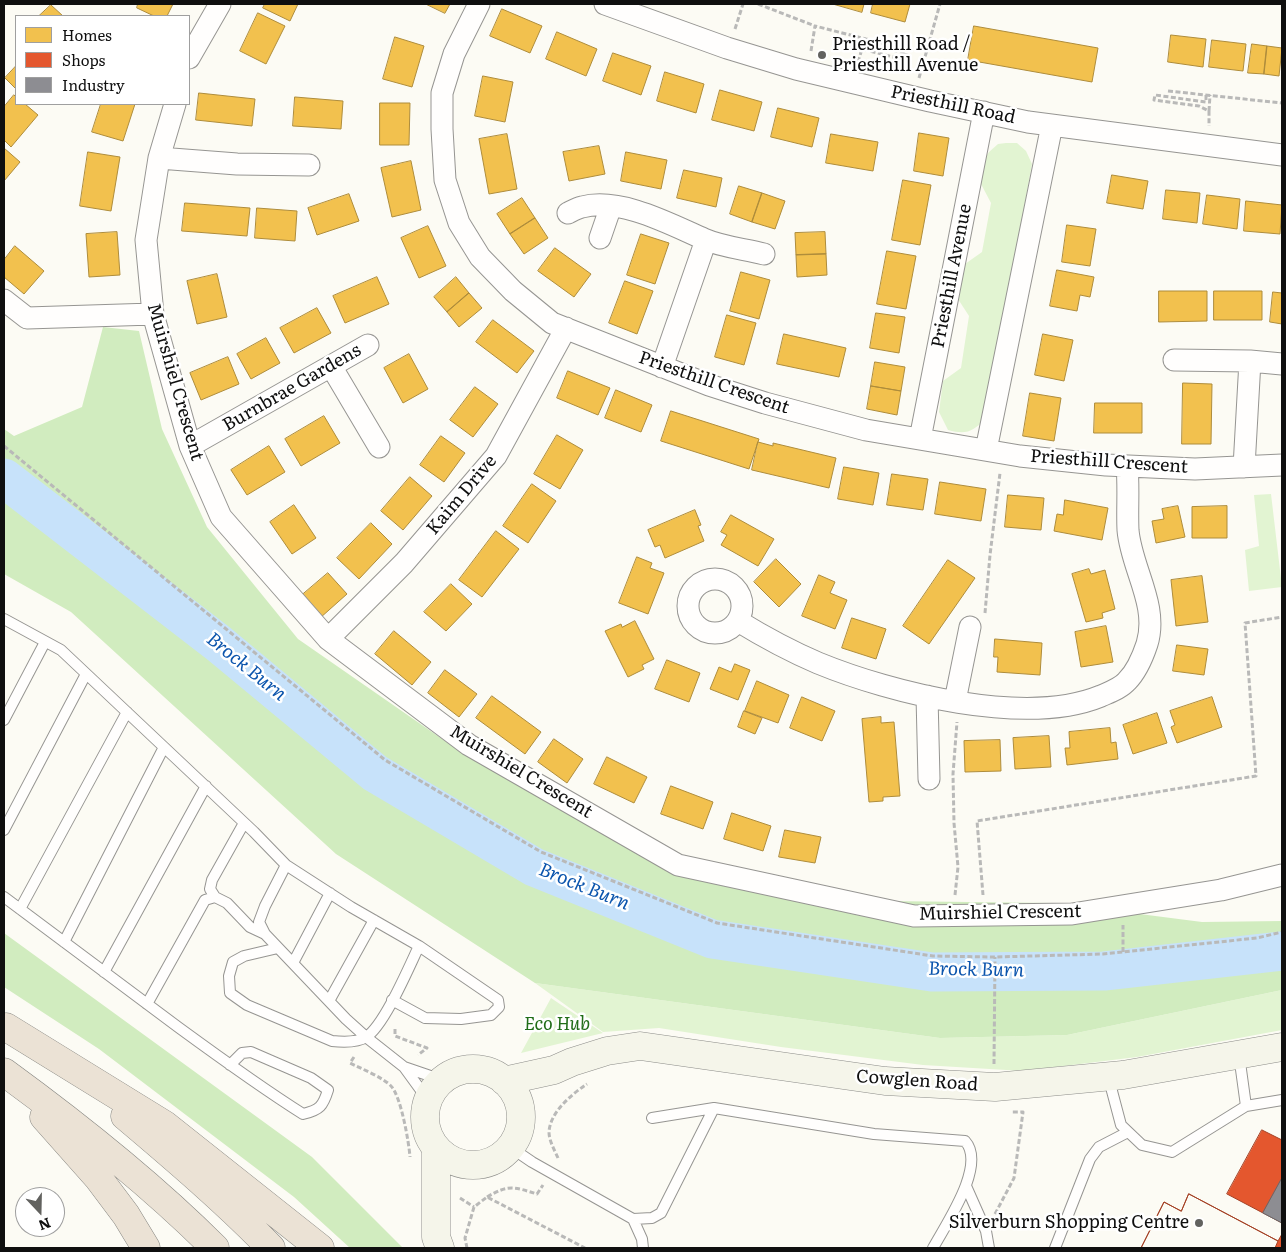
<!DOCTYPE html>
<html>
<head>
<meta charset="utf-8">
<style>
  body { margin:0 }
  #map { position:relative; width:1286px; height:1252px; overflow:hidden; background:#fcfbf4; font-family:Literata,serif }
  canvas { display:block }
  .frame { position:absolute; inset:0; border:5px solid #0f0f0f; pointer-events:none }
  .legend { position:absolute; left:15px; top:15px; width:175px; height:90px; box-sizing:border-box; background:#fff; border:1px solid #9f9f9f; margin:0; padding:6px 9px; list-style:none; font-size:15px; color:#0f0f0f }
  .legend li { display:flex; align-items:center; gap:10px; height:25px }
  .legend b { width:25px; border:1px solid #9f9f9f }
  .north { position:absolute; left:15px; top:1187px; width:50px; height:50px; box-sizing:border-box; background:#fff; border:1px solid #9f9f9f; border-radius:50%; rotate:159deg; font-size:14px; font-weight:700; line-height:20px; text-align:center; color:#0f0f0f }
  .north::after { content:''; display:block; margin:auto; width:18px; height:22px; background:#62625f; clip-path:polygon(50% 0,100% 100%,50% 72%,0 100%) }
</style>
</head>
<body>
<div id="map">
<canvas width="1286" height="1252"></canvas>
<div class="frame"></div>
<ul class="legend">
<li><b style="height:14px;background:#f2c14e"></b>Homes</li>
<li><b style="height:14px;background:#e4572e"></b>Shops</li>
<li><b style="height:14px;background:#8d8d92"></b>Industry</li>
</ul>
<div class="north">N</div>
</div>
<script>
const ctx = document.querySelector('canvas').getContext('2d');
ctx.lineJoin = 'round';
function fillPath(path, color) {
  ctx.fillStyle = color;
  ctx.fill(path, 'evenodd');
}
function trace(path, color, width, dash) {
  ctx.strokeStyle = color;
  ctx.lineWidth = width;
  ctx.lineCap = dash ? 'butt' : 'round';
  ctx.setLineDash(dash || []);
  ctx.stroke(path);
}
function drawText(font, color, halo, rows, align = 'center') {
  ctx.font = font + ' Literata,serif';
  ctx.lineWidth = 5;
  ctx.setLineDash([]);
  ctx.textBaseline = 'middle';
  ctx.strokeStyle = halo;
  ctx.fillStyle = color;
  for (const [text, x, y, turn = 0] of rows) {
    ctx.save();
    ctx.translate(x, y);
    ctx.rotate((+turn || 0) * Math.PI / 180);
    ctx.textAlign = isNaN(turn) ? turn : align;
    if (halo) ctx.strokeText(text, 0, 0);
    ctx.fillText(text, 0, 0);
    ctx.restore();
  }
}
fillPath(new Path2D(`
  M1006,143H1017L1026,151L1032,164L986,418C973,432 966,435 948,430L939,412L943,381L961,368L969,316L958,299L965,264L982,252L991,203L981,184L985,158L989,152L998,144Z
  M1271,494L1282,587L1249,591L1245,550L1259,546L1254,495Z
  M535,983L940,1038L1067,1035L1282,990V1030L1137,1057L1023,1071L923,1065L781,1047L659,1028L603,1032Z
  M551,998L603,1033L521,1053Z`), '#e2f4d2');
fillPath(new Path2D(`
  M103,327L139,331L162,429L207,527L298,639L458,750L670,852L885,901L1054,903L1202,922L1282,921V990L1067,1035L940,1038L535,983L336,854L71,612L4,574V429L14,436L82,407Z
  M4,933L312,1157L403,1248H350L294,1197L99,1049L4,987Z`), '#d1ecbf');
const homes = new Path2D(`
  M138,4H173L167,16H154L137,8Z
  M265,4H298L290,21L263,8Z
  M426,4H450L445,13Z
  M833,4H864L862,12Z
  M873,4H910L905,22L871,13Z
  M51,5L63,16H39Z
  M502,9L542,26L530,53L490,36Z
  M258,13L285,26L266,64L240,51Z
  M974,26L1098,48L1092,82L968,60Z
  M557,32L597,49L586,76L546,59Z
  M1171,35L1206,39L1203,67L1168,62Z
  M395,37L424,46L412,87L383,79Z
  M1212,40L1246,44L1243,71L1209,67Z
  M1252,44L1267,46L1264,74L1248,73Z
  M1267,46L1282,48L1279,76L1264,74Z
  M613,53L651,66L641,95L603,81Z
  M16,66V89L5,78Z
  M665,72L704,84L696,113L657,101Z
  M483,76L513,82L505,122L475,116Z
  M720,90L762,102L754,131L712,120Z
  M199,93L255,99L252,126L196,120Z
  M14,95L16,97V104H25L38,115L11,147L4,140V107Z
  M295,97L343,101L341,129L293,126Z
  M380,103H410L409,145H380Z
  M101,104H135L123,141L92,132Z
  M778,108L819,118L812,147L771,137Z
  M919,133L949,138L943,176L914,171Z
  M507,134L517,189L489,194L479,139Z
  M831,134L878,142L873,171L826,163Z
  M599,146L605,174L569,181L563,152Z
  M4,148L20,162L4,181Z
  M88,152L120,157L111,211L80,206Z
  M626,152L667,160L661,189L621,181Z
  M411,161L421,210L392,217L381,168Z
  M684,170L722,178L716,207L677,198Z
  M1112,175L1148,181L1143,209L1107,203Z
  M903,180L931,185L920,245L892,240Z
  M739,186L762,193L752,222L730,214Z
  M1166,190L1200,193L1197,223L1163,219Z
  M762,193L785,201L775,229L752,222Z
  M349,194L359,221L317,235L308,208Z
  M1207,195L1240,199L1237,229L1203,224Z
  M522,198L535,218L510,234L497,214Z
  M1246,201L1282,205L1280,234L1244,231Z
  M185,203L250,208L247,236L182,231Z
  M257,208L297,211L295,241L255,238Z
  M535,218L548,238L524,254L510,234Z
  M1067,225L1096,229L1090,266L1062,262Z
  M428,226L446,266L419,278L401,238Z
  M117,232L120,275L89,277L86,234Z
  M825,232L826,254L796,255L795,233Z
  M641,234L669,243L655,284L627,275Z
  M15,246L44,271L24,294L4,277V260Z
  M555,248L591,274L574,297L538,271Z
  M887,251L916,256L906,309L877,304Z
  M826,254L827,275L797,277L796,255Z
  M1057,270L1094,277L1090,297L1080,295L1077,311L1050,306Z
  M741,272L770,280L759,319L730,311Z
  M217,274L227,317L197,324L187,281Z
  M377,277L389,304L345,323L333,296Z
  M456,277L469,293L447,312L434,297Z
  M625,281L653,291L637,334L609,323Z
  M1159,291H1207V321L1159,322Z
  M1214,291H1262V320H1214Z
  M1273,292L1282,293V324L1270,322Z
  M469,293L482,308L459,327L447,312Z
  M317,308L331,333L294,353L280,328Z
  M876,313L905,317L899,353L870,348Z
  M727,315L756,323L744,365L715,357Z
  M493,320L534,351L517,373L476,342Z
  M784,334L846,348L839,377L777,364Z
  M1043,334L1073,340L1064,381L1035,375Z
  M266,338L280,363L251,379L237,354Z
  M409,354L428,389L403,403L384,368Z
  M228,357L239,384L201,400L190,373Z
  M875,362L905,367L901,391L871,386Z
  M568,371L610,388L598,415L557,398Z
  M1183,383L1212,384L1211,444H1182Z
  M871,386L901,391L897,415L867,409Z
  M475,387L498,404L473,437L450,420Z
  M616,390L652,405L641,432L605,418Z
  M1030,393L1061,398L1054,441L1023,436Z
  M1095,403H1142V433H1094Z
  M671,411L759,439L749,469L661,441Z
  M324,416L340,443L301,466L285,439Z
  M557,435L583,450L560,489L534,474Z
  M441,436L465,453L444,482L420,465Z
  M758,442L773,446V443L836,458L829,488L752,470Z
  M269,446L285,472L247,495L231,470Z
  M844,467L879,473L873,505L838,499Z
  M892,474L928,479L923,510L887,505Z
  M410,477L432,496L403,530L381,511Z
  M940,482L986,489L981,521L935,514Z
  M532,484L556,501L528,543L503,526Z
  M1008,495L1044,498L1041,530L1005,527Z
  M1065,500L1108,508L1102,540L1054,531L1057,514L1063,515Z
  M294,505L316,538L292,554L270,522Z
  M1178,506L1185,537L1156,543L1152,521L1164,519L1162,509Z
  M1227,506V538H1192V507Z
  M695,510L701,525L698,526L704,541L665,558L660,545L655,547L648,530Z
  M731,515L774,539L758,566L721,545L727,535L721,532Z
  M371,523L392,544L359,579L337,558Z
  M496,531L519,549L482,597L459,580Z
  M637,557L652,563L650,568L664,573L648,614L619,603Z
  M776,559L801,584L779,607L754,582Z
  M948,560L975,578L929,644L903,626Z
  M1089,569L1091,574L1105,570L1115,609L1102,613L1103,618L1086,622L1072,574Z
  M328,573L347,594L320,618L301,596Z
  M819,575L835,582L830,593L847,600L835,629L802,616Z
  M1202,576L1208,622L1176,626L1171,580Z
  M451,584L472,604L446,631L424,612Z
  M852,618L886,629L876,659L842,648Z
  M635,621L654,659L642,665L644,669L628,677L605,631L621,624L622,627Z
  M1106,626L1113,662L1081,667L1075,632Z
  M394,631L431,662L412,685L375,654Z
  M995,639L1042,643L1040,675L997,672L998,657H994Z
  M1177,645L1208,649L1204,675L1173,671Z
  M667,660L700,673L689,702L655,689Z
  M735,664L750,670L738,700L710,689L719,667L731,672Z
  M445,670L477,694L459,717L428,693Z
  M757,681L789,695L778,723L745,711Z
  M492,696L541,732L525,754L476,718Z
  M802,697L835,711L822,741L790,728Z
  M1212,697L1222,727L1177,743L1171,727L1175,725L1170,711Z
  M744,711L762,718L755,734L738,727Z
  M1157,713L1167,743L1133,754L1123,725Z
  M881,717V723L894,722L900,796L883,797V801L869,802L862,719Z
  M1110,728L1111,743L1116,742L1118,759L1067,765L1065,748H1070L1069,732Z
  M1049,736L1051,767L1015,769L1013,738Z
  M554,739L583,759L567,783L538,762Z
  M1000,740L1001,771L965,772L964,741Z
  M607,757L647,777L634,803L594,784Z
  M671,786L713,802L703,829L661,814Z
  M732,813L771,826L763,851L724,839Z
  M785,830L821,837L815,863L779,857Z`);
fillPath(homes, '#f2c14e');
trace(homes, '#ae8c3b', 1);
const shops = new Path2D(`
  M1262,1130L1282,1140V1223L1227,1194Z
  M1189,1194L1278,1241L1282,1234V1248H1141L1164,1202L1181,1211Z
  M1189,1194L1278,1241L1275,1248H1141L1164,1202L1181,1211Z`);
fillPath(shops, '#e4572e');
trace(shops, '#a44125', 1);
const industry = new Path2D(`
  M1282,1178V1223L1263,1213Z`);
fillPath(industry, '#8d8d92');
trace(industry, '#67676b', 1);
trace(new Path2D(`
  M4,478L218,643L375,773L534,867L712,939L932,972L1104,971L1282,951`), '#c7e2fa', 39);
const lane = new Path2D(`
  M4,619L61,650L254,832L286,865L351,907L419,946L498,1000L499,1007L491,1015L461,1019L425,1018L392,1000
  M4,720L45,642
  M4,830L86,674
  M286,865L265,906L259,922L265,934L346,1019L366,1037L404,1067L428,1100
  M4,897C62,940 120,984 178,1027C219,1057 260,1087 303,1114C320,1110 323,1106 328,1090L311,1078L251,1052L242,1053L230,1065
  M215,897L210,889L212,880L244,823
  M20,909L127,712
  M64,942L164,747
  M278,948L244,956L233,962L229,976L230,993L247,1005L332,1041C342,1042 357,1043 366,1037C384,1026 409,967 419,946
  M293,963L330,893
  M104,972L206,786
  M329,1001L374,920
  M147,1004L205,900L215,897L227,903L250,927L265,934
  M1239,1055L1246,1106
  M404,1067L442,1080
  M1108,1076L1121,1125L1142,1145L1172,1152L1246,1106L1282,1100
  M652,1118L714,1108L874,1134L965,1141C987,1165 946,1224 933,1248
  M510,1147L532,1162L633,1219L642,1239L643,1248
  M966,1186L986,1231L989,1248
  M633,1219L652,1218L661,1213L714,1108
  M1055,1248L1090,1159L1099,1147L1128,1132`);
const street = new Path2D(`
  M479,4L454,54L442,93V129L445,180L459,223L480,257L513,291L552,323L709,385L765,403L866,430L1020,456L1106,465L1195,469L1282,465
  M605,4L727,48L796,69L930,101L1028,122L1282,155
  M189,58L220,4
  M175,104L159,158L146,240L153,314L190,446L221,517L328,639L469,745L678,865L914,916L1072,914L1221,890L1282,875
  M159,158L237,164L309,165
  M568,213C572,211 577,208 582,207C620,197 670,224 704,239C722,247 745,249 764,254
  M600,238L611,206
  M4,300L27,318L153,314
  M1174,360L1250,361L1282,364
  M331,366L379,447
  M662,367L706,240
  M920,439L984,112
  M190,446L368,345
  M986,450L1052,125
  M1244,467L1250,361
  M688 606a27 27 0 1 1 54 0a27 27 0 1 1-54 0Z
  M738,621C764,637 790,651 818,663C891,693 1026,727 1101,696C1110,692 1121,688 1127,681C1136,672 1143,656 1147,644C1159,605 1131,568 1128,530C1127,509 1129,488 1127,466
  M328,639L404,563L496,456L566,328
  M927,696L929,779
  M955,701L970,627`);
const secondary = new Path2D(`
  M425 1117a48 48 0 1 1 96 0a48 48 0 1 1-96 0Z
  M504,1081L554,1070L572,1062L607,1051L640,1046L885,1081L995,1087L1123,1075L1282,1047
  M436,1148V1237L440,1248`);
const highway = new Path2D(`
  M6,1027L165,1125L320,1248
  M4,1072C78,1126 150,1183 215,1248
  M125,1116C176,1159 225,1201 271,1248
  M44,1117L99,1179L126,1215L146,1248`);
trace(lane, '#969592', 12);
trace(street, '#969592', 23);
trace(secondary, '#8c8c89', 29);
trace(highway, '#83837f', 29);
trace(new Path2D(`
  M758,4L815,26
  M735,29L743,4
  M811,51L815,26L866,39
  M858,62L862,49L905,60L907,53L864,45L866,39L891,45
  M919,78L940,4
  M1168,91L1282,103
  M1206,95V102L1155,95L1154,100L1199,106L1209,111V126
  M1209,111L1210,95
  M4,446L385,760L541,852L717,923L933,956L995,957L1103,954L1257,938L1282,932
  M985,613L990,555L1000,473
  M955,895L958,867L954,823L953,774L957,722
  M983,895L977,821L1256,776L1245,623L1282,617
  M1123,952V925
  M395,1029V1036L427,1048L418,1055
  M354,1057L350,1063C360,1068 384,1078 391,1086C401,1096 409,1143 410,1157
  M994,1064L995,957
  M558,1158C555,1151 549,1141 549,1132C550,1112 572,1094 587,1084
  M487,1197C509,1184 514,1187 537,1194L543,1185
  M460,1198L474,1207
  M995,1214L1014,1178L1023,1112H1012
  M467,1248L465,1238L474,1207L487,1197L585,1248`), '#b9b9b8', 3, [5, 2.5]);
trace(lane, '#fffefd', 10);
trace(street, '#fffefd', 21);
trace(secondary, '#f5f5ea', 28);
trace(highway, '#ebe2d5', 28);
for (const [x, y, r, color] of [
  [822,55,5,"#62625f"],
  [1199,1223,5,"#62625f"]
]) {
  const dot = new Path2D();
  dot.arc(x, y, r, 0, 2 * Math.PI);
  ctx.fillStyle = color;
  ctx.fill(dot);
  trace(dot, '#fff', 2);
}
drawText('18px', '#0f0f0f', '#fff', [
  ["Priesthill Road /",832,45],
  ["Priesthill Avenue",832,66],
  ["Silverburn Shopping Centre",1189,1223,"right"]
], 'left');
drawText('18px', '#0f0f0f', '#fff', [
  ["Priesthill Road",953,105,12],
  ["Priesthill Avenue",952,276,-79],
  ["Muirshiel Crescent",175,382,74],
  ["Priesthill Crescent",714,383,19],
  ["Burnbrae Gardens",292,388,-30],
  ["Priesthill Crescent",1109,462,4],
  ["Kaim Drive",462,495,-50],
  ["Muirshiel Crescent",521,772,31],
  ["Muirshiel Crescent",1000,913,-1],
  ["Cowglen Road",917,1081,4]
]);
drawText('italic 18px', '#216d18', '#fff', [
  ["Eco Hub",557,1025]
]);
drawText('italic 19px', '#0c55ad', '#fff', [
  ["Brock Burn",246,667,39],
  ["Brock Burn",584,887,22],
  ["Brock Burn",976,970,1]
]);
</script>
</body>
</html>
